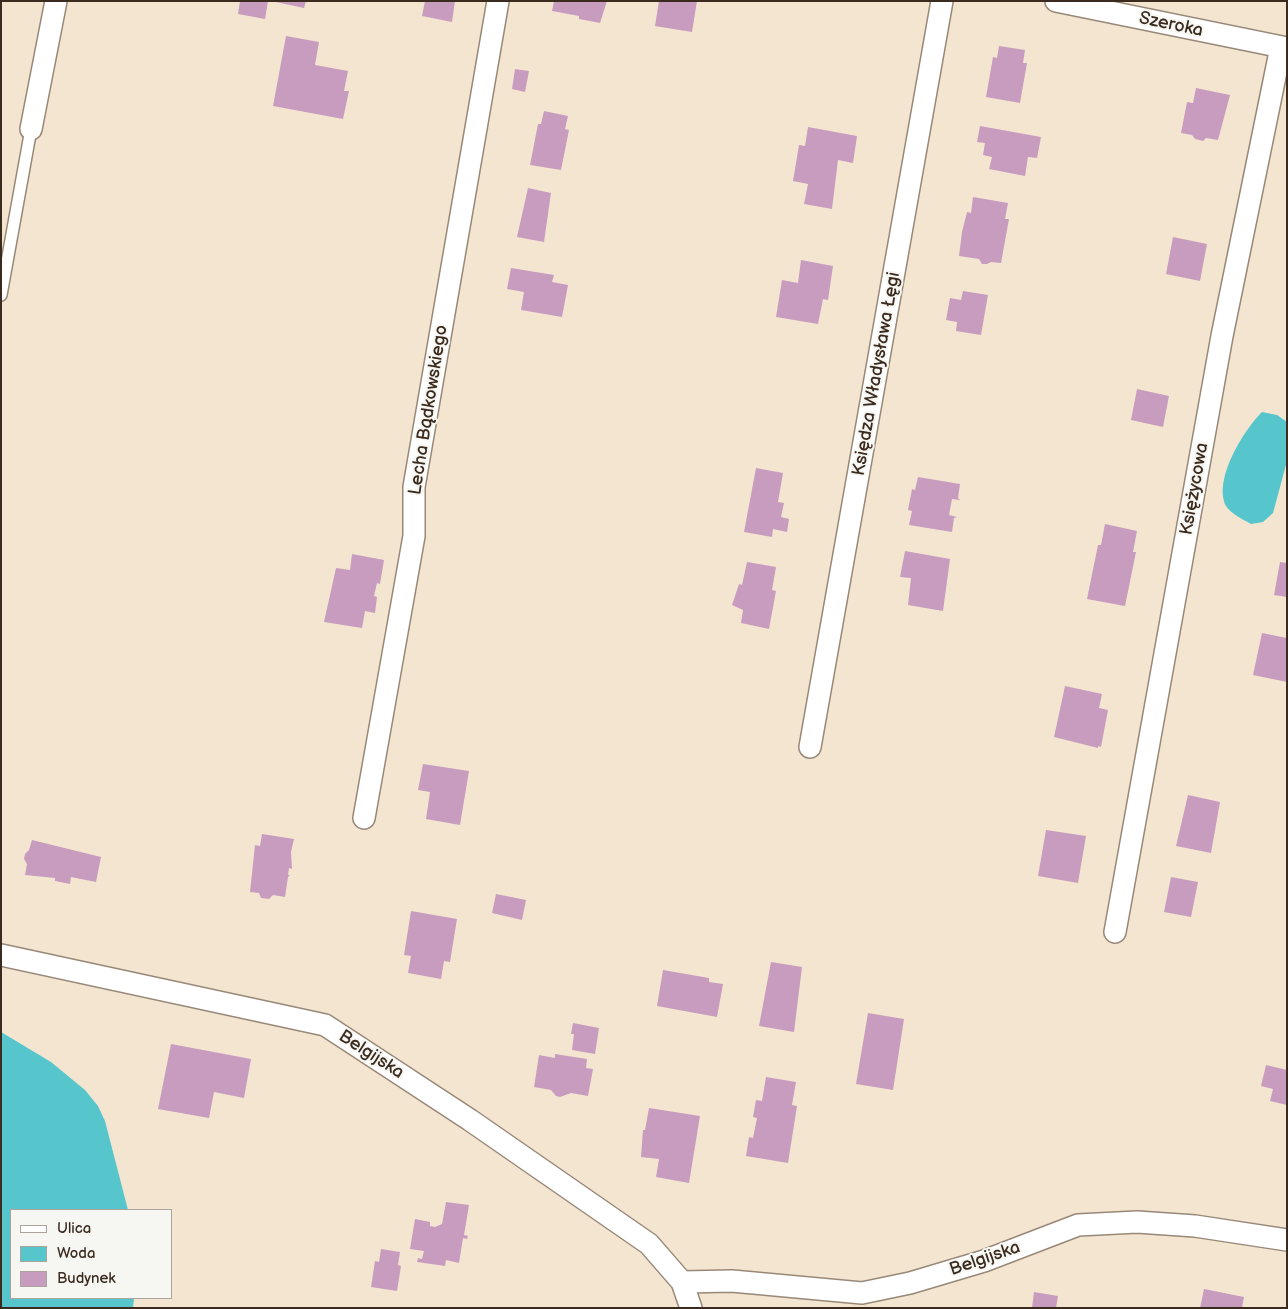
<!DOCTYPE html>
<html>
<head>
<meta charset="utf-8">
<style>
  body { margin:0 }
  #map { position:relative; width:1288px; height:1309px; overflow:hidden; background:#f4e5d1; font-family:"Balsamiq Sans",sans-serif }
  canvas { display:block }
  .frame { position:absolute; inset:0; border:2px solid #3b2a1e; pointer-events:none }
  .legend { position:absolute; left:10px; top:1209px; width:162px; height:90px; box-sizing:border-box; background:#f6f6f2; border:1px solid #aba49d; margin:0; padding:6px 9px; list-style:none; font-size:15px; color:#3b2a1e }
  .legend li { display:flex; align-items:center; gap:10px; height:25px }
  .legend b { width:25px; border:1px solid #aba49d }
</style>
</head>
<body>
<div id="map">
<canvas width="1288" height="1309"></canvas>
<div class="frame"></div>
<ul class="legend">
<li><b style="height:6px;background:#fff"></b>Ulica</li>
<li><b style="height:14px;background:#57c5cc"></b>Woda</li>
<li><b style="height:14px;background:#c89cbf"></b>Budynek</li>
</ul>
</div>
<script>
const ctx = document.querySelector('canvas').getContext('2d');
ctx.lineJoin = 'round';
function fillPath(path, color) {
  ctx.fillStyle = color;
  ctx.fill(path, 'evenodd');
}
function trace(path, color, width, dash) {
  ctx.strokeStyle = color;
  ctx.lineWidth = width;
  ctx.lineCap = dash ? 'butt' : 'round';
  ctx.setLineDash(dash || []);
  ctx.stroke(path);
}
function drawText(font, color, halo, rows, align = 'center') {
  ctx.font = font + ' "Balsamiq Sans",sans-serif';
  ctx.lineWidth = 4;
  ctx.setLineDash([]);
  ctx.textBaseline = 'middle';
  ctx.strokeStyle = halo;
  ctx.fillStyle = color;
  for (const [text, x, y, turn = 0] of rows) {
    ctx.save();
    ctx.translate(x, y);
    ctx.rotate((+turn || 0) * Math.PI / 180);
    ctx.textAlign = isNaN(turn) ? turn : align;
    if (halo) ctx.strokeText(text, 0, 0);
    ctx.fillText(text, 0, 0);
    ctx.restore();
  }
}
fillPath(new Path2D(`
  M1262,412L1277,415L1287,422V461L1273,513L1263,522L1251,524C1244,520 1230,513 1226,506C1213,479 1244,430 1262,412Z
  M1,1032L51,1062L85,1090L98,1106L105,1121L128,1210H11V1298H134L133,1308H1Z`), '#57c5cc');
fillPath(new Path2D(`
  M240,1H268L265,19L238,14Z
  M271,1H306L304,8Z
  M425,1H455L452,22L422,16Z
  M554,1H607L600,23L579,19V16L552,11Z
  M659,1H697L692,32L655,26Z
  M286,36L319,42L315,65L348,71L344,91H349L343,119L273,106Z
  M999,46L1025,50L1023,63H1027L1020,103L986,97L993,57L997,58Z
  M515,69L529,71L525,92L512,89Z
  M1196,88L1230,95L1218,140L1206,138L1203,141L1195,139L1192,135L1181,133L1187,102L1193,103Z
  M544,111L568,116L565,129L569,130L561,170L530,165L538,124H541Z
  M980,126L1041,137L1037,158L1028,157L1025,176L989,169L992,157L983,155L985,143L977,142Z
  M808,127L857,136L853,163L838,160L832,209L804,204L808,184L793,181L799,145L805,146Z
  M528,188L551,193L544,242L517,237Z
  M973,197L1008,203L1005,219H1009L1001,263L991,262L987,264H982L979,259L959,256L962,232L967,212L971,213Z
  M1173,237L1207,244L1200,281L1166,274Z
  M801,260L833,266L828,300L823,299L818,324L776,317L782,280L798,283Z
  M511,268L554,275L552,282L568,285L562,317L521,310L524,292L507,289Z
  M963,291L988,295L981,335L956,331L957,322L946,320L950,298L961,300Z
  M1137,389L1169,396L1163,427L1131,420Z
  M756,468L783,473L778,502L784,503L781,517L789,519L787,532L773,529L772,537L744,532Z
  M918,477L960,484L958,498L960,500L952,499L949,515L957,517L954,518L952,532L909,525L912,511L908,510L912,489L915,490Z
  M1105,524L1137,531L1133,552H1136L1125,606L1087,599L1098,545H1101Z
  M905,551L950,559L943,611L908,605L911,578L900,577Z
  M352,554L384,560L380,584L377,583L374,596L377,597L375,613L365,611L362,628L324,622L336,568L350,570Z
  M747,562L776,567L772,590L776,591L769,629L741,623L743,610L732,605L739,584L742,585Z
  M1280,562L1287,563V597L1274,595Z
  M1262,633L1287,638V682L1253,675Z
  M1065,686L1102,694L1099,708L1108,710L1101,747L1098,746V748L1054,737Z
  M423,764L469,771L460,825L426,819L430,792L418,790Z
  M1188,795L1220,802L1211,853L1176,846Z
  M1046,830L1086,836L1078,883L1038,876Z
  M262,834L294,839L291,852L292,869L289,868L288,875H290L288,877L285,897L273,895L269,899L261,898L259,893L250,892L255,845L260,846Z
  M32,840L101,857L96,882L71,877L70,884L55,881V878L25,875L27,864L24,859L25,854L29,850Z
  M1171,877L1198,882L1191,917L1164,912Z
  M496,894L526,900L522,920L492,913Z
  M411,911L457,919L450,962L444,961L441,979L408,973L411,956L404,955Z
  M771,962L802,967L794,1032L759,1026Z
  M663,970L709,978V982L723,984L717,1017L657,1006Z
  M868,1013L904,1019L893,1090L856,1084Z
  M573,1023L599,1028L595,1054L572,1050L574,1034H571Z
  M171,1044L251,1059L244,1098L214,1092L209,1118L158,1109Z
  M555,1054L587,1059L586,1068L593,1069L588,1096L571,1093L560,1097L556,1096L551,1090L534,1087L539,1055L555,1058Z
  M1266,1065L1287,1070V1105L1270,1101L1273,1089L1261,1086Z
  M766,1077L796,1082L792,1105L797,1106L788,1163L746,1156L749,1137L753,1138L757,1118L753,1117L756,1100L762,1101Z
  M649,1108L700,1116L689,1183L656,1177L659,1159L641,1157L643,1130H645Z
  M446,1202L469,1205L464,1235L468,1236L467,1239L463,1238L459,1263L446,1260L445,1266L417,1262L418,1258L422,1259L424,1251L410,1249L415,1219L430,1222V1226L435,1227L442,1224Z
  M381,1249L400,1252L398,1265L401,1266L397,1291L371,1287L375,1261L379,1262Z
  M1204,1289L1244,1297L1242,1308H1200Z
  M1034,1292L1058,1296L1056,1308H1032Z`), '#c89cbf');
const service = new Path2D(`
  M1,295L31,129`);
const minor = new Path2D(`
  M1056,1L1287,48
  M31,129L56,1
  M810,747L942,1
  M364,818L414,536V487L498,1
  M1115,932L1222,336L1281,47
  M1,955L325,1025L470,1120L649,1244L682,1282L691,1308
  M682,1282L732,1281L862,1293L910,1283L984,1261L1078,1225L1137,1222L1195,1226L1287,1240`);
trace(service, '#988878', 14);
trace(minor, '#988878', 24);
trace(service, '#fff', 11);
trace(minor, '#fff', 21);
drawText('18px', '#3b2a1e', '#f6f6f2', [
  ["Szeroka",1171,25,12],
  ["Księdza Władysława Łęgi",877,374,-80],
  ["Lecha Bądkowskiego",429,410,-81],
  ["Księżycowa",1195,489,-80],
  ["Belgijska",371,1055,33],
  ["Belgijska",985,1259,-19]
]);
</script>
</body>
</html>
